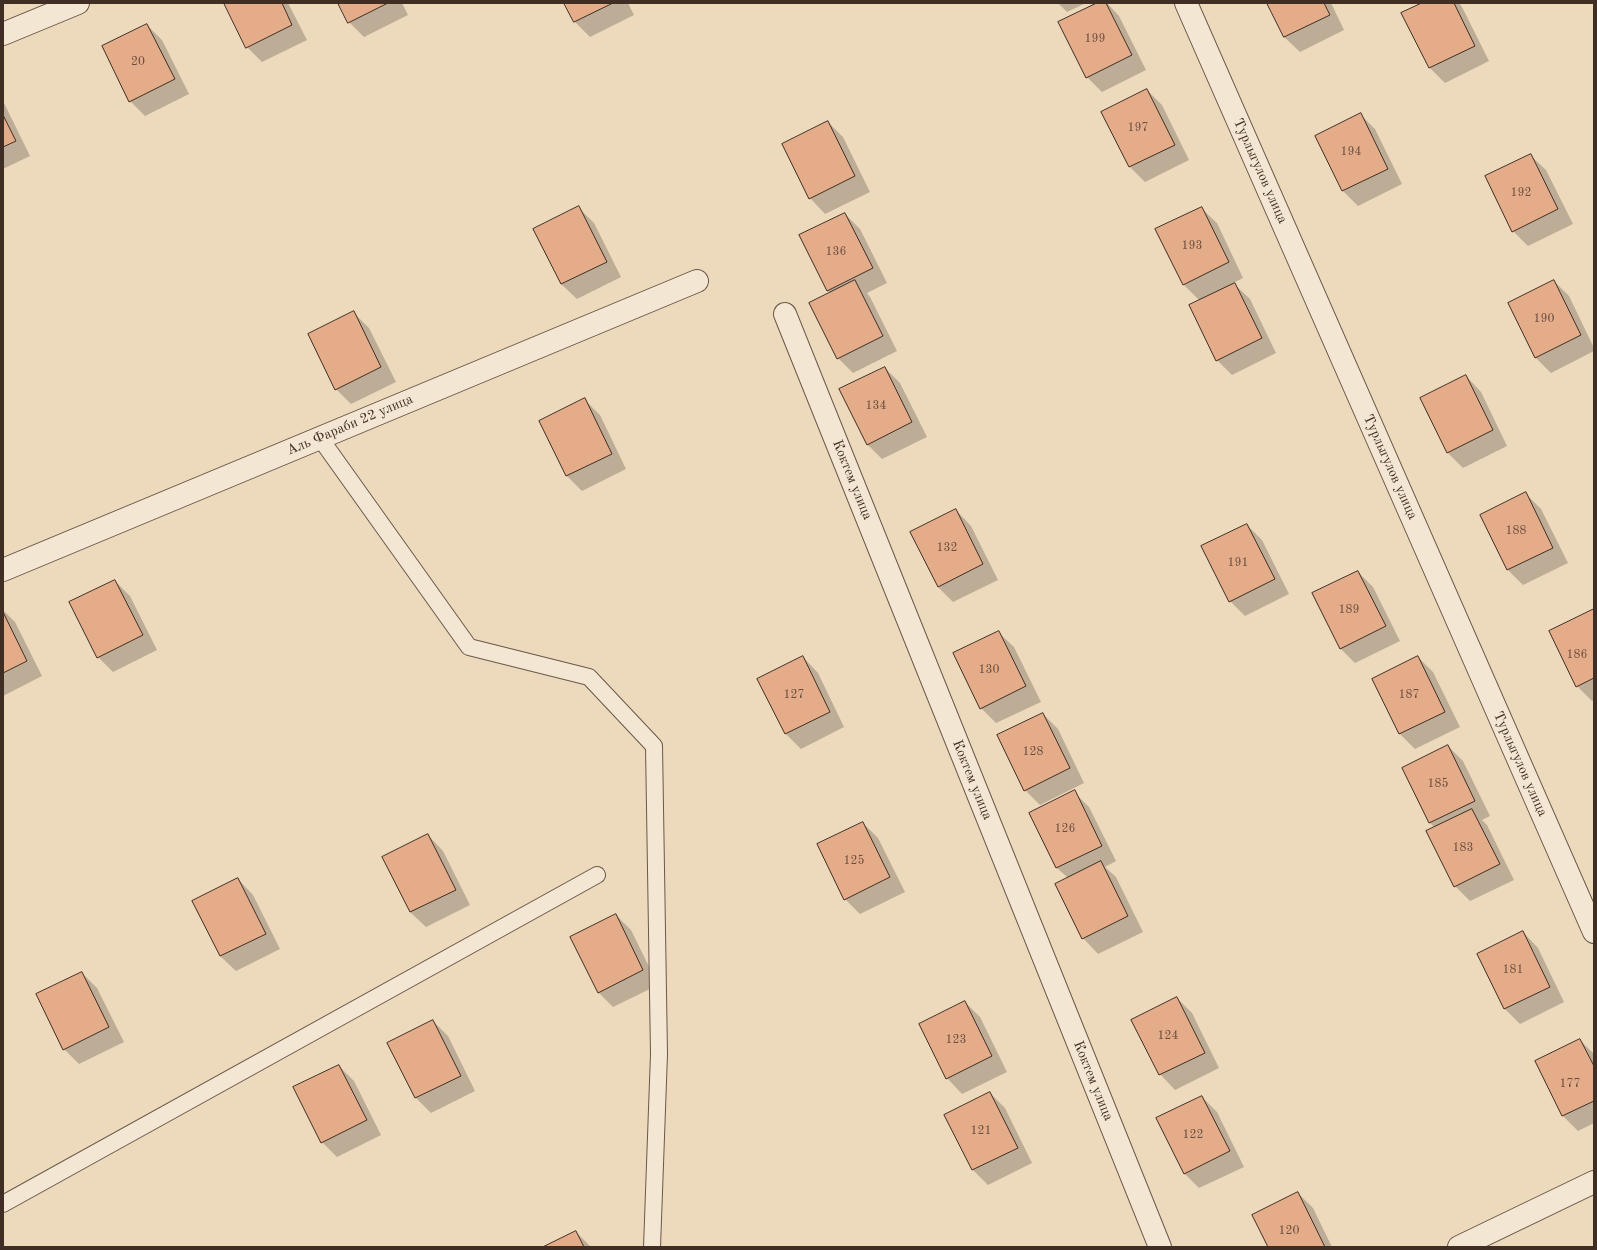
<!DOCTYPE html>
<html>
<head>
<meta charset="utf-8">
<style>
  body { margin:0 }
  #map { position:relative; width:1597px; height:1250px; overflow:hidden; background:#edd9bc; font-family:"Old Standard TT",serif }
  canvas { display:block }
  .frame { position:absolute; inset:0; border:4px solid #402d23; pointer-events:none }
</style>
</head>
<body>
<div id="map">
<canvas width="1597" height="1250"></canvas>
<div class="frame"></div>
</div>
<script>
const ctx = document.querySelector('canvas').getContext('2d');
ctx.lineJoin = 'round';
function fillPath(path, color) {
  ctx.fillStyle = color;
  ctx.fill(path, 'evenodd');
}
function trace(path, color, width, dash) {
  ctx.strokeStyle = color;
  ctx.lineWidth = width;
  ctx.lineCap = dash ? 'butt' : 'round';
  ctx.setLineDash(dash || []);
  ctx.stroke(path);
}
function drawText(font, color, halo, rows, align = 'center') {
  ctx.font = font + ' "Old Standard TT",serif';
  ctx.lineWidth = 4;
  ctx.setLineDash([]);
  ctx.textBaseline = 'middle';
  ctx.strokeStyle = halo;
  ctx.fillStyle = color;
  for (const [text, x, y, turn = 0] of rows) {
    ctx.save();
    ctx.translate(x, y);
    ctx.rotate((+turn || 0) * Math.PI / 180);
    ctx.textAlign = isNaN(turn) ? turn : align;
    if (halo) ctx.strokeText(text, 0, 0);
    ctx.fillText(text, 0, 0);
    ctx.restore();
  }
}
fillPath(new Path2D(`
  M225,3H288L307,40L262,62L247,47Z
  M339,3H402L408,15L364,37L349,22Z
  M565,3H628L634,15L590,37L575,22Z
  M1058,3H1086L1067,12Z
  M1100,3H1107L1119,16L1146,70L1102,92L1087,77Z
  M1268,3H1331L1344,30L1300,52L1284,37Z
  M1424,3H1459L1462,7L1489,61L1445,83L1430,68L1403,13Z
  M147,25L162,40L189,94L145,116L130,101Z
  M1147,90L1162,105L1189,160L1145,182L1130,167Z
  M3,101L30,156L3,169Z
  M1360,114L1375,129L1402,184L1358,206L1343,191Z
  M828,122L843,137L870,192L825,214L810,198L783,144Z
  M1530,155L1546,170L1573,224L1528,246L1513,231Z
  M579,208L594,223L621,277L577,299L561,284L534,229Z
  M1201,208L1217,223L1243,278L1233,283L1250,299L1276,353L1232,375L1217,360L1200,301L1184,285L1157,230Z
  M845,214L860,229L887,283L867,293L870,297L897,351L853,373L838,358L831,294L827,290Z
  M1554,281L1569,296L1594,348V351L1551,373L1536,358L1509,303Z
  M354,313L369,328L396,382L351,404L336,389Z
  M885,368L900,383L927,437L882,459L867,444Z
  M1466,376L1481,392L1507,446L1463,468L1448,453L1421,398Z
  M585,400L600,415L626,469L582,491L567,476L540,421Z
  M1526,494L1541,509L1568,563L1523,585L1508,570L1481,515Z
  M956,510L971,526L998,580L953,602L938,587Z
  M1247,525L1262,540L1289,594L1245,616L1230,601Z
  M1358,572L1373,587L1400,641L1355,663L1340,648Z
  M115,581L130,596L157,650L113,672L98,657Z
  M3,610L15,622L42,676L3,696Z
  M1594,610V700L1592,701L1577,686Z
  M998,632L1014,647L1041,702L996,723L981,708Z
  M803,657L818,673L844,727L801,749L786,734Z
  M1418,657L1433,672L1460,727L1415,749L1400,734L1373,679Z
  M1043,714L1058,729L1084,783L1040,805L1025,790Z
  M1448,746L1463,761L1490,816L1482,820L1487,825L1514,880L1470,901L1455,886L1435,828L1430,823L1403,768Z
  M1074,792L1089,807L1116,861L1105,867L1116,877L1143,932L1098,954L1083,938L1056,884L1068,878L1057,868L1030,813Z
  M863,823L878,838L905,892L860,914L845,899Z
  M428,835L443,851L470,905L426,927L410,912Z
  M238,879L253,895L280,949L236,971L220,956Z
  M616,915L631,930L658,985L613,1007L598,992Z
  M1523,932L1538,948L1564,1002L1520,1024L1505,1009L1478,954Z
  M82,973L97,988L124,1042L79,1064L64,1049Z
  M1177,998L1192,1013L1219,1068L1175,1090L1160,1074Z
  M965,1002L980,1017L1007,1072L962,1094L947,1078L920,1024Z
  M433,1021L448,1036L475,1091L431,1113L416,1098Z
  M1580,1040L1594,1054V1123L1578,1131L1563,1116L1536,1061Z
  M339,1066L354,1081L381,1135L337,1157L322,1142Z
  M990,1093L1005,1108L1032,1163L988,1185L973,1170Z
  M1202,1097L1217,1112L1244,1167L1199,1188L1184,1173Z
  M1298,1193L1313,1208L1332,1247H1269Z
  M576,1232L591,1247H545Z`), '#0003');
const building = new Path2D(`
  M224,3H282L292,25L246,48Z
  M338,3H388L348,23Z
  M564,3H613L574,22Z
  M1097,3H1106L1132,55L1086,78L1058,22Z
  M1267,3H1324L1330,15L1284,37Z
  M1422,3H1454L1475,46L1429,68L1401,13Z
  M147,24L175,79L129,102L102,46Z
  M1147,89L1175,145L1129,167L1101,112Z
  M1361,113L1388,169L1342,191L1315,136Z
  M3,115L16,141L3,147Z
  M828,121L855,176L809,199L782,144Z
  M1531,154L1558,209L1512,232L1485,176Z
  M579,206L607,262L561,284L533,229Z
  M1202,207L1229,262L1183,285L1155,229Z
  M845,213L873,268L827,291L799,235Z
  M855,280L883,336L837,359L809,303Z
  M1554,280L1581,335L1535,358L1508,303Z
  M1235,283L1262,338L1216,361L1189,305Z
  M354,311L381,367L335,390L308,334Z
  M885,367L912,422L867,445L839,389Z
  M1466,375L1493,430L1447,453L1420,398Z
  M585,398L612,454L566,476L539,421Z
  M1526,492L1553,548L1507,570L1480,515Z
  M956,509L983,564L938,587L910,532Z
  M1247,524L1275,579L1229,602L1201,546Z
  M1358,571L1386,626L1340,649L1312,593Z
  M115,580L143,635L97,658L69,602Z
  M1594,609V678L1576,687L1549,631Z
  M3,612L27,661L3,673Z
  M999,631L1026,686L980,709L953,653Z
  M803,656L830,712L785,734L757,679Z
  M1418,656L1445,712L1399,734L1372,679Z
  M1043,713L1070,768L1024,791L997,735Z
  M1448,745L1475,801L1429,823L1402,768Z
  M1075,790L1102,846L1056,868L1029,813Z
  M1472,809L1500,864L1454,887L1426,831Z
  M863,822L890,877L844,900L817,844Z
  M428,834L456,890L410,912L382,857Z
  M1101,861L1128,916L1082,939L1055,884Z
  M238,878L266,934L220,956L192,901Z
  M616,914L643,970L598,993L570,937Z
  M1523,931L1550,987L1504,1009L1477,954Z
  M82,972L109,1027L63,1050L36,994Z
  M1177,997L1205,1053L1159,1075L1131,1020Z
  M965,1001L992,1056L946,1079L919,1024Z
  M433,1020L461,1076L415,1098L387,1043Z
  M1580,1039L1594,1066V1101L1562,1116L1535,1061Z
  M339,1065L367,1120L321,1143L293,1087Z
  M990,1092L1018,1148L972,1170L944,1115Z
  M1202,1096L1230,1151L1184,1174L1156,1118Z
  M1298,1192L1325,1247H1268L1252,1215Z
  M576,1231L584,1247H543Z`);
fillPath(building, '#e5ac8a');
trace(building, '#402d23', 1);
const lane = new Path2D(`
  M320,438L469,647L589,677L654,746L659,1054L652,1247
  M3,1204L597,875`);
const street = new Path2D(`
  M1186,3L1594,932
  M3,34L78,3
  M785,314L1160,1247
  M3,570L697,281
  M1459,1247L1594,1182`);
trace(lane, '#6b5849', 18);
trace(street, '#6b5849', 24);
trace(lane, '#f3e6d3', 16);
trace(street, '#f3e6d3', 22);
drawText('12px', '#694d3d', null, [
  ["199",1095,39],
  ["20",138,62],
  ["197",1138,128],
  ["194",1351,152],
  ["192",1521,193],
  ["193",1192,246],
  ["136",836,252],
  ["190",1544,319],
  ["134",876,406],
  ["188",1516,531],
  ["132",947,548],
  ["191",1238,563],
  ["189",1349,610],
  ["186",1577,655],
  ["130",989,670],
  ["127",794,695],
  ["187",1409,695],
  ["128",1033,752],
  ["185",1438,784],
  ["126",1065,829],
  ["183",1463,848],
  ["125",854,861],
  ["181",1513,970],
  ["124",1168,1036],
  ["123",956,1040],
  ["177",1570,1084],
  ["121",981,1131],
  ["122",1193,1135],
  ["120",1289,1231]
]);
drawText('14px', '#402d23', '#f3e6d3', [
  ["Турлыгулов улица",1260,171,66],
  ["Аль Фараби 22 улица",350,425,-23],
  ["Турлыгулов улица",1390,467,66],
  ["Коктем улица",852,480,68],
  ["Турлыгулов улица",1520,764,66],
  ["Коктем улица",972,780,68],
  ["Коктем улица",1093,1081,68]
]);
</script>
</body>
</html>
